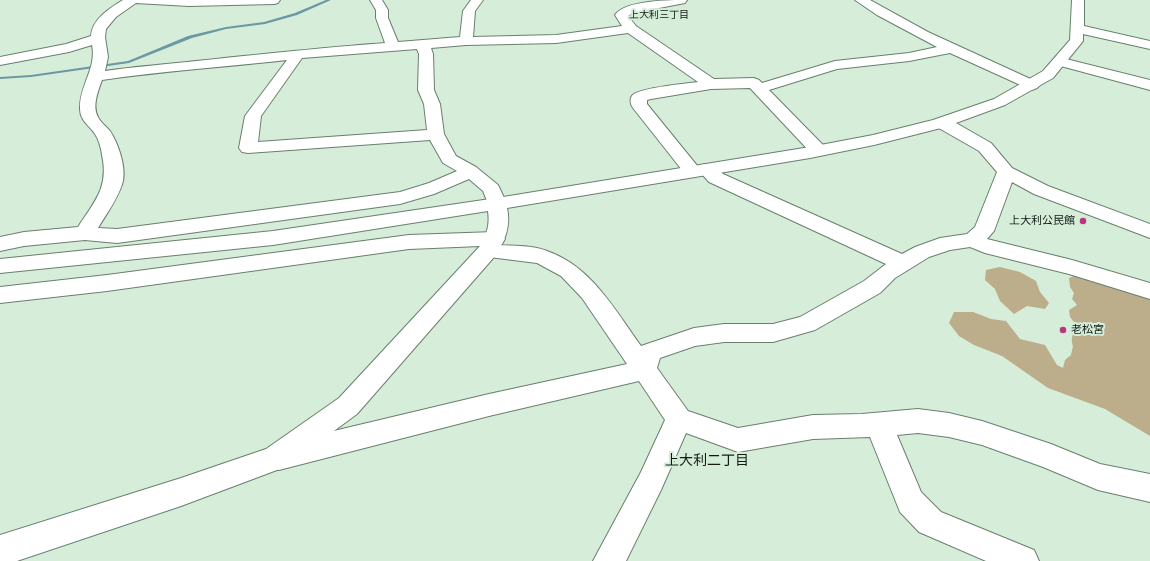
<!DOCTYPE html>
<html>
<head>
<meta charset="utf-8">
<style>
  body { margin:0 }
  canvas { display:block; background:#d5edd9 }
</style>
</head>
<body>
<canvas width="1150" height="561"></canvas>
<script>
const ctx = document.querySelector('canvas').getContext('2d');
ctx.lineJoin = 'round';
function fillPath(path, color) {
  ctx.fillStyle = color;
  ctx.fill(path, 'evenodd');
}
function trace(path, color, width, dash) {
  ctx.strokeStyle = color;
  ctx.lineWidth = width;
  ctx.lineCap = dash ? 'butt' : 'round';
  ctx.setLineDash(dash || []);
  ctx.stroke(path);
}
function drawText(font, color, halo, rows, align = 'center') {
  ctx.font = font + ' "Titillium Web","Noto Sans JP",sans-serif';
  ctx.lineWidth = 4;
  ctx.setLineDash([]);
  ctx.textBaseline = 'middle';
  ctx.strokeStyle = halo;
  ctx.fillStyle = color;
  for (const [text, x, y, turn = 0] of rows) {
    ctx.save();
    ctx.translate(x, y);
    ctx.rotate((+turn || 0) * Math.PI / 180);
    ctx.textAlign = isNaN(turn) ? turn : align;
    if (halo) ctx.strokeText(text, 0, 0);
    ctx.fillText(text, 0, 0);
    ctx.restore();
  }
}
fillPath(new Path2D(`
  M1000,267L1020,272L1036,281L1040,292L1049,303L1045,309L1027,306L1014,314L1000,301L995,289L985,280L986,270Z
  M1079,274L1150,299V436L1105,409L1048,388L1002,356L974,345L959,336L949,323L954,312H973L991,319L1006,321L1020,339L1045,345L1057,365L1063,368L1065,360L1071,355L1073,346C1070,339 1073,333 1077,326L1070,317L1069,310L1077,305L1072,299L1074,293L1070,287L1069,278Z`), '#bcad8b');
fillPath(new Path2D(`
  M326,0H331L297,15L265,24L226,29L192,38L129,63L31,77L0,79V77L31,75L128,61L188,36L226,27L264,22L295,13Z`), '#6c98a2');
const minor = new Path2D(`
  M123,0H280L278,3L274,4L189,6L136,3L116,17L106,29L105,37L108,57L105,71C132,67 159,65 187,62C253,55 318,48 385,43L376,18V10L370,0H382L388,10V18L398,42L460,37L463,11L471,0H483L475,11L473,37L556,35L622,26L615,15C625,0 670,0 687,0L685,3L633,13L628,16L636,26L714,79L754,78L759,80L762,83L835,61L909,53L937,47L877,15L855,0H870L928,32L1037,82L1040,85L1037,88L1032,90L1027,88L950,53L909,61L837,69L769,90L824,146L827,150L824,154L818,155L812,154L750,88L711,89L651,99L647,100V104L699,168L701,165C711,162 715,167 723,174L902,254L915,247L940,238L967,234L975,227L997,172L979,151L937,127L935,123L937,119L943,118L949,119L991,143L1012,168L1048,186L1150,224V238L1034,194L1012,182L994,231L987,239L1072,260L1150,283V299L1069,274L985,253L970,247L950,250L929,257L895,278L880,293L815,330L773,342H724L695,346L660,358L657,368L688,411L738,428L813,415L862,414L918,409L949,413L982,421L1051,444L1100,464L1150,474V502L1098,490L1043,467L982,445L949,437L918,433L897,435L921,492L941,512L1034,550L1039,561H986L919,532L900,512L870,437L813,439L738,452L686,433L661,490L626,561H593L641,472L665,420L639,381L489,416L279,470L269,466L265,457L269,448L279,444L489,394L627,364L582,298L561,276L537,263L481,256L478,251L480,246L409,249L107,291L0,303V287L107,275L409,235L495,232L502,234L505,239L502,244L498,245C514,246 533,245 547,251C591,266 615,310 641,346L694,328L724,324H773L800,317L864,281L886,264L709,182L700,172L698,175L692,176L686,175L633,108C630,104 629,97 634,94C646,87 683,84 698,82L628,33L556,43L466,45L431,48L433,54L434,90L440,104L444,134L456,156L476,167L498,185L507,204L504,208L497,210L490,208L483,191L469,179L434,194L400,204L117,243L85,240L24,246L0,251V237L24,232L78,227C95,201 109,187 102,155C101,148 99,140 95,134C90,126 80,121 80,109C79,86 97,68 92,45L69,52L0,65V57L66,44L91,36C92,19 110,8 123,0ZM417,49L419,54L418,90L424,104L427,130L258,142L261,116L302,58ZM287,60L245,116L239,148L242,152L248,153L430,140L443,163L457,171L429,183L400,192L117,229L98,228C107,213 119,197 123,181C126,166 118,143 110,131C106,126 100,122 98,117C92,106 98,91 102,80C163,71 225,67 287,60Z
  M1062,58L1150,80V90L1057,65L1055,62L1057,59Z`);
const tertiary = new Path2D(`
  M1072,0H1084V26L1150,41V49L1083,34V41L1053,78L1005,105L945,127L874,145L810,158L507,208C511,227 505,240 495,256L357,414L285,467L181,506L17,561H0V535L181,478L266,449L339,398L480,246C487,234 490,225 488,211L273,245L0,273V259L273,231L497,198L810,147L873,135L933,120L994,99L1043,71L1070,40Z`);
trace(minor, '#6a7f6e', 2);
trace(tertiary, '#6a7f6e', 2);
fillPath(minor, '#fff');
fillPath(tertiary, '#fff');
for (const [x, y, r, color] of [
  [1083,221,4,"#ba377e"],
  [1063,330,4,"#ba377e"]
]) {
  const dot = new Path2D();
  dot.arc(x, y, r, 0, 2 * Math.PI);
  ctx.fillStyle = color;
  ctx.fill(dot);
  trace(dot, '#d5edd9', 1.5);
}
drawText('10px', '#131b14', '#d5edd9', [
  ["上大利三丁目",659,16]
]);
drawText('11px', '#131b14', '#d5edd9', [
  ["上大利公民館",1075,221],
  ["老松宮",1071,330,"left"]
], 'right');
drawText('14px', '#131b14', '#d5edd9', [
  ["上大利二丁目",707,462]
]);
</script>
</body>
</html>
